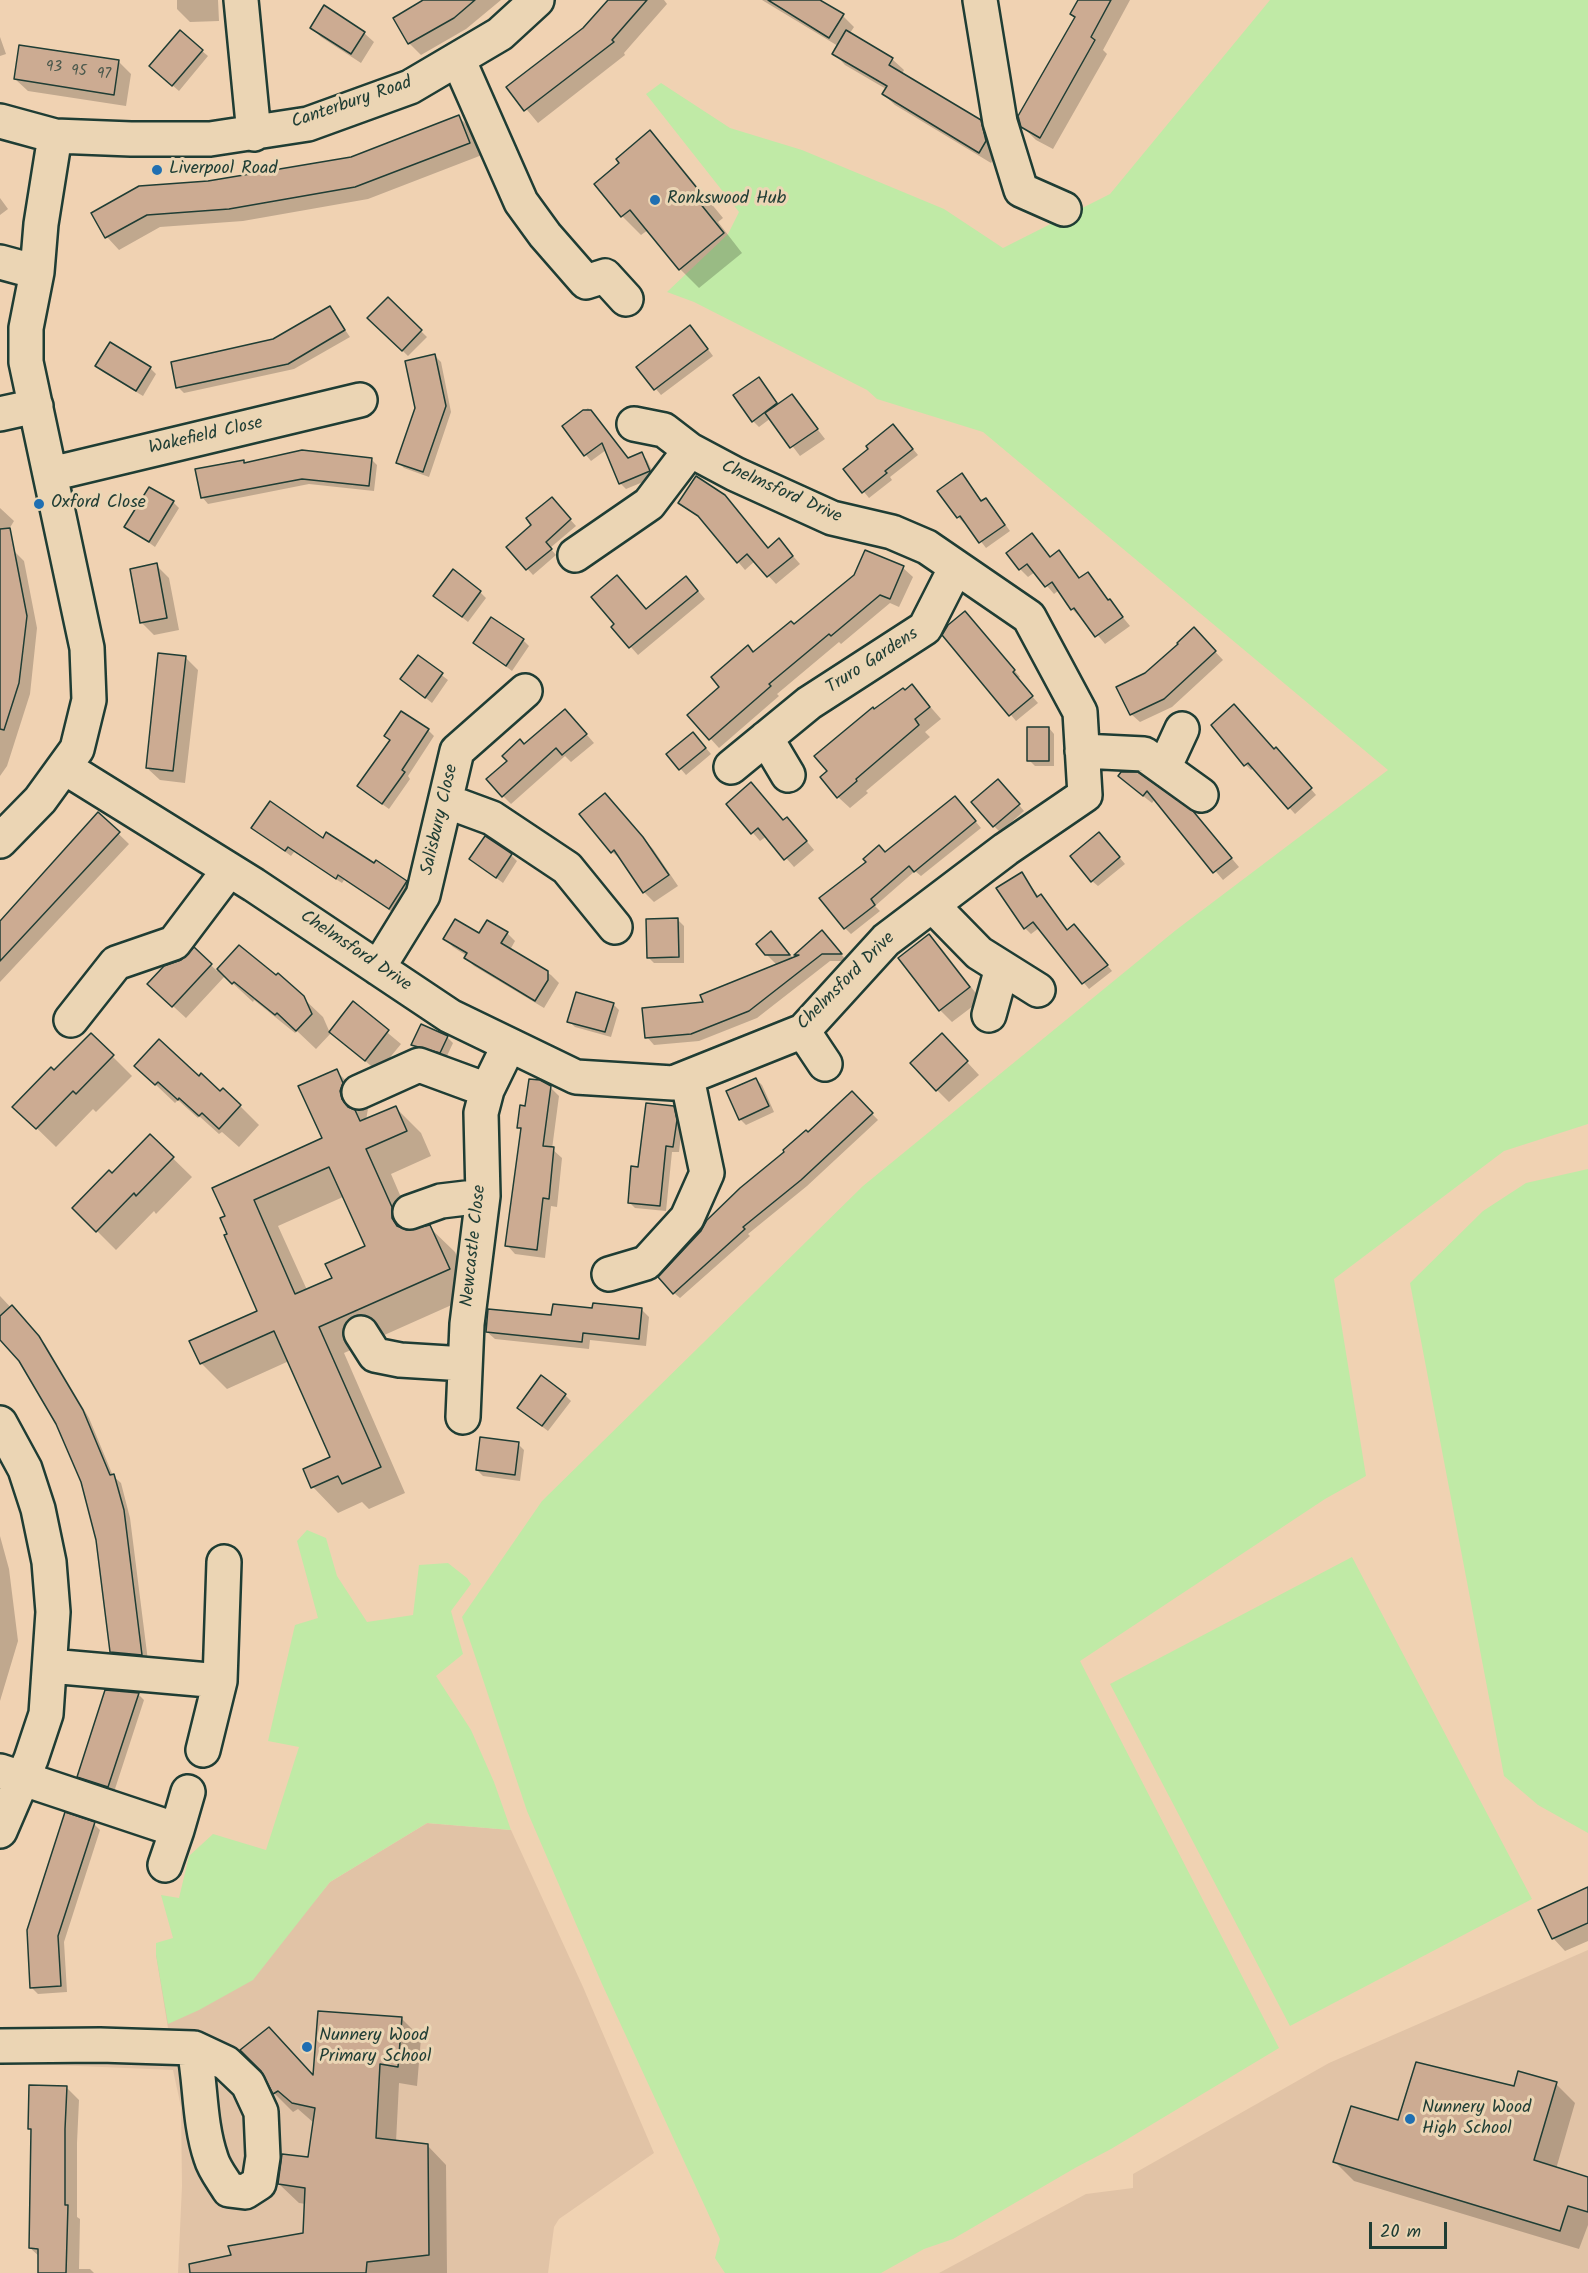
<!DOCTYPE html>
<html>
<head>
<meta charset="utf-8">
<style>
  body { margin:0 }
  #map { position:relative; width:1588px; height:2273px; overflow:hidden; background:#f0d2b2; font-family:Kalam,sans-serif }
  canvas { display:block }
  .scale { position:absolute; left:1369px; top:2222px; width:78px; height:27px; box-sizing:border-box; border:3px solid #1f3d34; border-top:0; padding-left:8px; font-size:18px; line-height:21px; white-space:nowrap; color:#1f3d34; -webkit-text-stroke:4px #ebd5b4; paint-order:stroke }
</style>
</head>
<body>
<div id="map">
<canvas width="1588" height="2273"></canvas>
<div class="scale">20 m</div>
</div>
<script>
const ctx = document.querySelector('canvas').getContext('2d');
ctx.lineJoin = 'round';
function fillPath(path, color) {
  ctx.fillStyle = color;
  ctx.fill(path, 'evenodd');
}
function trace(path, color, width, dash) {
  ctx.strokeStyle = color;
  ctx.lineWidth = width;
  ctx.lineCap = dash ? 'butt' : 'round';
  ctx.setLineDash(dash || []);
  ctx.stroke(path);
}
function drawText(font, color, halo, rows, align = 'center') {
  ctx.font = font + ' Kalam,sans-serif';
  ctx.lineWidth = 6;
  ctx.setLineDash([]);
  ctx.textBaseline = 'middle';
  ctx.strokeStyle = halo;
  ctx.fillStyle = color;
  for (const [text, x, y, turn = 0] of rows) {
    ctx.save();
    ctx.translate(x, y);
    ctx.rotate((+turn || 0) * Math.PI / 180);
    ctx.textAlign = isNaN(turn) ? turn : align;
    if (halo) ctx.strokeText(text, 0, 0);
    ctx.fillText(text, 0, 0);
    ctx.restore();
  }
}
fillPath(new Path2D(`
  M427,1823L511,1830L583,1987L654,2153L559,2219L554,2227L548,2273H178L182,2186L181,2107L173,2070L8,2063L4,2031L168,2028L156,1955L316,1899L330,1882Z
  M1588,1950V2273H939L1086,2194L1133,2188V2174L1329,2063Z`), '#e1c3a6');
fillPath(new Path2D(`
  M1270,0H1588V1124L1504,1151L1334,1279L1366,1476L1325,1499L1080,1661L1279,2048L1111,2149L1075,2168L953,2239L924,2249L881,2273H725L715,2258L720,2239L602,1984L527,1811L462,1617L542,1501L863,1186L1176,930L1388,770L983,432L877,399L867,390L694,302L667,292L728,234L739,212L646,94L661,83L730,128L802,150L944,209L1003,248L1110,194Z
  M1588,1169V1833L1538,1805L1504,1776L1410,1283L1483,1211L1526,1183Z
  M307,1530L326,1538L337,1576L367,1622L413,1615L419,1565L448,1563L467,1578L471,1584L451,1611L463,1654L436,1676L471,1730L494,1782L511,1830L427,1823L330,1882L253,1980L199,2010L168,2024L156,1955V1943L173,1938L161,1895L179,1898L189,1856L213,1834L266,1850L299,1747L268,1741L295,1625L318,1618L297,1541Z
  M1352,1557L1532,1899L1290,2026L1110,1684Z`), '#c0eaa6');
fillPath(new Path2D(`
  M177,0H218L219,21L190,22L177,9Z
  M426,0H501L466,29L421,55L409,43L395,18Z
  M610,0H664L667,4L624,53L625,55L538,123L508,87L584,29Z
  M762,0H817L843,16L854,27L850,33L892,59L904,70L902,74L980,121L992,133L997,153L991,163L895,105L883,94L886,89L845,65L834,53L838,46Z
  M1079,0H1130L1103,50L1107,54L1053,149L1036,140L1023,127L1076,18L1072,14Z
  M325,7L364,33L374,42L361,63L321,37L312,28Z
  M0,37L6,54L0,56Z
  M202,51L208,56L179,91L157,72Z
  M118,61L131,74L126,106L28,91L15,79Z
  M459,117L471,129L482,155L368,199L243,221L160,227L119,250L107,237L93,214L208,183L351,158Z
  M650,132L669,152L723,218L718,222L742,253L699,288L680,269L648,230L641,235L622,216L596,184L621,163Z
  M0,198L8,209L0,215Z
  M388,299L427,337L408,356L369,318Z
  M330,308L350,337L294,369L184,393L178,387L274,340Z
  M696,333L713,356L661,395L638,367Z
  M110,344L150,368L156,374L143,396L103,372L97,366Z
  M435,356L441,362L451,412L429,477L404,468L398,462Z
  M764,385L779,405L792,396L825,439L800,456L771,418L759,427L753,421Z
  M588,408L628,459L642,454L647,460L655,477L626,489L620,483L606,450L591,461L586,455L564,426Z
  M899,432L918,455L890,477L892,480L869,498L845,469Z
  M371,459L377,465L374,491L309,484L208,504L203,498L243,462L246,465Z
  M962,475L982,502L985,500L991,505L1010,531L986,548L966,522L964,523L958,517Z
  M173,502L179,508L155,547L126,526Z
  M680,503L768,549L779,540L800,564L776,584L755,561L745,570L704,521Z
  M557,505L576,526L550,548L556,555L533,575L508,547Z
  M0,508L14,521L0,544Z
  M1032,535L1051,558L1059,552L1080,579L1087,574L1130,626L1105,644L1082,616L1080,617L1072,609L1059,590L1054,594L1035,572L1028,577L1020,569Z
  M13,550L24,561L37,628L30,694L7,766L0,776V553Z
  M866,552L903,568L913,577L899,607L890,603L841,644L839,642L777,694L779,696L719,748L689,715L721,687L754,654L794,626L855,576Z
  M156,565L169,578L179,630L154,635L141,622Z
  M694,586L705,599L638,655L613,627Z
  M480,592L486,598L468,622L435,596Z
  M971,619L1020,677L1017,679L1038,703L1016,721L944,635Z
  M1194,629L1223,660L1172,707L1140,722L1131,714L1146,674Z
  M523,640L529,646L512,671L475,643Z
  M418,657L448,680L432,703L402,679Z
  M186,658L198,670L185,783L160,780L147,768Z
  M912,686L941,719L925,732L930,737L866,791L868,793L850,808L838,797L830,771L874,711Z
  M573,719L594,743L571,762L565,756L511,804L503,796L524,745Z
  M1213,725L1282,755L1316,795L1295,814L1254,768L1251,770L1246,765Z
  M1049,728L1054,734V766H1035L1029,760Z
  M428,730L434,736L408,776L410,779L389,809L365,792L391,741L386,736Z
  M699,740L711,754L686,775L668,754Z
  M1122,773L1201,822L1239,867L1223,880L1155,799L1152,803L1128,784L1120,776Z
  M1004,787L1024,811L1000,832L994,826Z
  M728,804L795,827L814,850L794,867L767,836L760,841Z
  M961,804L981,828L921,876L915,871L875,906L880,911L851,934L845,928L885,854Z
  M614,805L653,849L678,886L654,902L644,892L623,861L612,852Z
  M98,814L129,844L0,982V925Z
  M253,828L323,840L406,882L412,888L395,914L344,880L342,883L294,852L291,856Z
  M1105,840L1125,864L1098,886L1092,881Z
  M511,855L517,861L503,883L471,859Z
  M1022,874L1039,897L1046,902L1068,931L1080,932L1112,971L1089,989L1039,928L1031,934L1025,928Z
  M678,920L684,926V963H654L648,957Z
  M507,933L515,941L510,950L551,975L559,983L544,1008L474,966L466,958L467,956L453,947L445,939Z
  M771,933L794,959L798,957L796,955L829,940L847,961H830L757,1018L699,1041L654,1045L647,1037L777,965L766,954Z
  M929,936L942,949L981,1000L952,1022L940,1010Z
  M239,947L303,998L323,1017L330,1033L353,1004L401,1044L378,1072L332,1032L316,1049L297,1031L295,1033L254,1000L253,1002L225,976L186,1018L162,996L182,962L194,949L217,971Z
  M613,1004L619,1010L611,1037L575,1027L569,1021Z
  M91,1035L132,1076L96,1112L93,1109L56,1147L14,1106L54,1072Z
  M447,1037L453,1043L446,1058L419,1051L413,1045Z
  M954,1048L979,1075L949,1102L937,1090Z
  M136,1066L199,1078L240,1106L259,1125L239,1147L222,1132L219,1134L199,1116L198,1118L178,1100L175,1103Z
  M336,1071L362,1096L368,1109L366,1120L395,1107L421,1133L431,1156L391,1174L415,1230L429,1227L455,1252L474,1295L344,1353L405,1493L369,1509L362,1502L338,1513L313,1487L305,1470L332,1458L289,1361L227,1389L201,1363L259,1311L222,1219L324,1139ZM343,1197L367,1247L334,1278L307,1290L278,1226Z
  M756,1079L762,1085L774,1112L746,1125L740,1119Z
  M550,1087L559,1096L552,1149L562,1158L557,1207L551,1206L545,1258L515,1254L507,1245L522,1130L519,1127L526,1108Z
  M852,1093L878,1120L807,1186L748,1234L750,1236L680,1298L674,1293L808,1134Z
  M673,1108L679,1114L682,1127L679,1152H672L666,1211L635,1208L629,1202L639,1169Z
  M150,1136L192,1177L156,1214L154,1211L116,1250L74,1208L112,1175Z
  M0,1296L45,1344L89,1418L113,1476L121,1483L130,1518L148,1661L118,1659L111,1652L98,1540L82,1481L57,1424L20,1360L0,1337Z
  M593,1310H642L649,1317L646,1346L590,1340L589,1349L495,1339L487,1332L553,1316Z
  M565,1395L571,1401L548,1431L524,1413Z
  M518,1444L524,1450L520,1481L483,1476L477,1470Z
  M0,1536L9,1569L18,1641L0,1701Z
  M138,1694L144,1700L114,1792L84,1782L78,1776Z
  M94,1824L100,1830L64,1942L67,1992L38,1994L32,1988Z
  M1588,1889V1941L1565,1951L1553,1938Z
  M402,2019L421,2038L417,2086L399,2083L396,2142L427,2145L446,2165L447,2273H194L233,2256L304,2234L306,2204L299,2203L279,2184L309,2158L314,2123L298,2109L293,2112L274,2093L269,2029L315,2077Z
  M1556,2084L1575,2103L1556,2169L1588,2178V2225L1579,2249L1354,2181L1335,2162L1399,2122L1515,2087Z
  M66,2087L79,2100L77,2143V2217L80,2219L79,2269H90L94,2273H40V2257L30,2248L33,2132L29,2129Z`), '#0003');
const building = new Path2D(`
  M423,0H475L454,18L408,44L393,18Z
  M608,0H647L612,40L614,42L524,111L506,87L583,28Z
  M768,0H820L844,14L829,38Z
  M1078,0H1111L1091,37L1095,40L1040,138L1021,127L1018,116L1075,17L1070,14Z
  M324,5L365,32L351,54L310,28Z
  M180,30L203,50L172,86L149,66Z
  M846,30L893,58L889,65L981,120L986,141L979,153L882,94L887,86L832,54Z
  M19,45L119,60L114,95L14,79Z
  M459,115L470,143L355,187L229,209L147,215L105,238L91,213L139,186L208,181L351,157Z
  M650,130L705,198L699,202L724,233L679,270L630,210L621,217L594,184L619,163L616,159Z
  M388,297L422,330L402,351L367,318Z
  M330,306L345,330L288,364L176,388L171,362L273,339Z
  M690,325L708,349L654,390L636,367Z
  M110,342L151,367L136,391L95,366Z
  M435,354L446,406L423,472L396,463L415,408L405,361Z
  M759,377L777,403L752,422L733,395Z
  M792,394L818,429L790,448L765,413Z
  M583,410H591L628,458L642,452L650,471L619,484L602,443L584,456L562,426Z
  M893,424L913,449L885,471L887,473L862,493L843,469L868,449L866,446Z
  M302,450L372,458L369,486L302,479L201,498L195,469L244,460V463Z
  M962,473L981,501L986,498L1005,525L979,543L960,516L957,518L937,491Z
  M696,476L725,495L768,548L779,538L793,556L767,577L747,554L737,563L698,516L678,503Z
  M149,487L174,501L149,542L124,527Z
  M552,497L571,519L546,542L552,549L526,570L506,547L531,525L526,518Z
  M10,528L27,616L19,683L4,730L0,729V529Z
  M1032,533L1050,557L1059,550L1079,578L1088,572L1108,600L1110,599L1123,617L1095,637L1074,608L1071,610L1052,582L1045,587L1027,564L1019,570L1006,553Z
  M865,550L904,566L890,599L880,595L831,636L829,634L769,684L771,686L709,740L687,715L719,687L711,677L748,645L753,652L791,621L794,624L854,575Z
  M157,563L167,618L140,623L130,569Z
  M453,569L481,591L462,617L433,596Z
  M617,575L646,609L686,576L698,591L629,648L611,627L614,624L591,597Z
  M965,611L1015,670L1013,672L1033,696L1009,716L942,635L948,625Z
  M491,617L524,639L506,666L473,643Z
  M1194,627L1216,651L1164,699L1130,715L1116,687L1145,673L1178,644L1177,643Z
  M158,653L186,656L173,771L146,768Z
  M418,655L443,673L425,698L400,679Z
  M912,684L930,707L915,719L919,725L856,779L857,781L837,798L820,777L827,771L814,756L873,707L874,709L903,688L905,690Z
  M1234,704L1274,749L1276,747L1312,788L1288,809L1248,763L1244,766L1211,725Z
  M565,709L587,734L562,755L556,748L502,797L486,779L507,761L502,756L520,739L524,744Z
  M401,711L429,729L402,770L405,772L382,804L357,786L390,740L384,736Z
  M1027,727H1049V761H1027Z
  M693,732L706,748L679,770L666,754Z
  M1121,772H1138L1193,811L1232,858L1213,873L1147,791L1143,796L1118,776Z
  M998,779L1020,804L993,827L971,802Z
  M751,782L783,820L787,817L807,841L784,860L758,828L751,834L726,804Z
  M605,793L643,837L669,875L643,893L614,850L611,853L579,814Z
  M955,796L976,821L914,872L909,866L871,899L875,905L844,929L819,898L866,862L863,859L879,845L885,852Z
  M270,801L323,838L326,832L374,863L376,860L407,881L389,909L338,875L336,879L288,847L285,851L251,828Z
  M98,812L120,832L0,961V921Z
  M1099,832L1120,857L1091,882L1070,856Z
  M485,836L512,854L496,878L469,859Z
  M1022,872L1037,897L1041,894L1067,930L1074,924L1108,965L1082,984L1033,922L1024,929L996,888Z
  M678,918L679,957L647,958L646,919Z
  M455,919L479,933L487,920L508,932L501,943L548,971V980L535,1001L464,958L467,953L443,939Z
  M822,930L842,954H822L749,1011L691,1034L645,1038L642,1008L703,1002L700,995L799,955H794Z
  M771,931L790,955H765L756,944Z
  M929,934L970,987L939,1011L898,958Z
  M239,945L276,975L278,973L304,996L312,1014L296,1031L277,1013L275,1015L234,982L232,984L217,969Z
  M194,947L212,964L172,1007L147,984L164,966L181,960Z
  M576,992L614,1003L605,1032L567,1022Z
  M353,1001L389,1030L365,1061L329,1032Z
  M421,1024L448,1036L440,1053L411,1045Z
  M91,1033L114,1055L76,1094L73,1091L36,1129L12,1107L51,1067L54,1070Z
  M942,1033L968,1061L936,1091L910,1063Z
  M159,1039L199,1076L201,1073L220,1091L223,1088L241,1105L219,1129L202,1113L199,1116L179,1098L178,1100L158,1082L155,1085L134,1066Z
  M337,1069L343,1083L340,1091L342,1099L348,1107L355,1110L360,1121L396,1106L407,1131L366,1149L392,1207V1218L397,1226L407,1230L430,1225L450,1269L319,1327L381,1467L342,1484L338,1476L311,1488L303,1469L330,1457L274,1331L200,1364L189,1341L257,1311L224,1235L227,1234L220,1218L225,1216L212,1188L322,1138L298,1086ZM329,1167L365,1246L325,1264L332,1278L295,1294L254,1200Z
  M756,1078L769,1106L739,1120L726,1091Z
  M529,1079L540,1080L551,1086L543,1146L554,1147L549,1199L543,1198L537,1250L505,1246L521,1128H517L520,1105L525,1106Z
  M852,1091L873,1113L801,1180L743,1227L745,1229L673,1294L658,1277L701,1231L707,1220L740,1188L784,1152L783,1150L806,1130L808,1132Z
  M646,1103L674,1106L677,1120L673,1147L666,1146L660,1206L628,1203L631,1166L638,1167Z
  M150,1134L174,1157L136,1196L134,1193L96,1232L72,1208L109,1170L112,1173Z
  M593,1303L642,1308L639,1339L583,1333L582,1342L486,1332L488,1309L551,1315L553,1304L592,1308Z
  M12,1305L39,1336L83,1410L110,1475L114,1474L124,1510L142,1655L110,1652L96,1540L81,1482L56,1424L19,1361L0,1340V1316Z
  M541,1375L566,1394L542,1426L517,1408Z
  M480,1437L519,1442L515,1475L476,1470Z
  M105,1690L139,1693L108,1787L77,1777Z
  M65,1812L95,1822L58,1936L61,1986L30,1988L27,1930Z
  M1588,1887V1923L1552,1939L1538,1910Z
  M318,2011L402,2017L398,2067L380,2064L376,2138L428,2144L429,2255L367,2262L366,2273H190L189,2264L231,2255L228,2246L303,2233L305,2188L278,2184L282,2154L308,2157L315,2108L292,2103L278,2091L273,2094L261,2071L240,2050L269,2027L313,2075Z
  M1416,2062L1514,2086L1518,2071L1557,2082L1534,2160L1588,2177V2212L1568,2206L1560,2231L1333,2162L1351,2106L1398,2120Z
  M29,2085L67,2086L65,2129V2205H68L66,2273H38V2249L29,2248L31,2129H28Z`);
fillPath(building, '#ccab92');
trace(building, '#1f3d34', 1.5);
const minor = new Path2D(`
  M241,0L254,134
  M980,0L1000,122L1021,190L1064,209
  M458,59L521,202L545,235L586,282L605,276L626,299
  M0,121L55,136L131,139H210L308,124L410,87L500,34L537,0
  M0,262L37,272
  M0,414L36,406
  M51,474L360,400
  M575,555L649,504L690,450
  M766,738L788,775
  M1082,751L1144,754L1201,795
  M64,767L254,885L450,1016L576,1077L673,1083L803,1031L886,940L1006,849L1085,795L1080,712L1029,617L927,547L892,532L832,518L735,474L690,450L664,430L634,424
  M731,767L809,703L925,628L956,567
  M1164,768L1182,729
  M446,801L492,818L567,868L615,927
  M0,841L40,800L77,749L89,700L87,648L26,362V328L37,272L41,224L55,136
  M932,905L979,953L1038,990
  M378,968L423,895L457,751L525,691
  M989,1015L1002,968
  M71,1020L116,963L174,943L229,870
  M803,1031L825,1064
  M359,1092L419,1065L487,1090
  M410,1212L441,1201L483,1196
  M609,1274L646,1263L687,1218L707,1173L687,1078
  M361,1333L375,1355L400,1360L465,1364
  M463,1417L467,1324L483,1196L481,1113L487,1090L509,1045
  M0,1423L25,1469L38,1509L49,1562L53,1612L46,1714L31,1759L0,1831
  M50,1666L220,1681
  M203,1750L220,1681L224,1562
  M0,1771L177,1830L188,1792
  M165,1865L177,1830
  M0,2046L100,2045L194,2048L226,2063L248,2084L261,2112L263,2157L259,2183L245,2192L229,2190C223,2180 214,2169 211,2158C199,2123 201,2085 194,2048`);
trace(minor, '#1f3d34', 38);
trace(minor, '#ebd5b4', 33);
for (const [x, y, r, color] of [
  [157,170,6,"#1f6fb2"],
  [655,200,6,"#1f6fb2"],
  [39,504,6,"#1f6fb2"],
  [307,2047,6,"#1f6fb2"],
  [1410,2119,6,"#1f6fb2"]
]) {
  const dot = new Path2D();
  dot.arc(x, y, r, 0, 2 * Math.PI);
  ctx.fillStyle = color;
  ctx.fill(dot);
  trace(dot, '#ebd5b4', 2);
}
drawText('15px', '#4a584c', null, [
  ["93",54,68],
  ["95",79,72],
  ["97",104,75]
]);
drawText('18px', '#1f3d34', '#ebd5b4', [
  ["Canterbury Road",352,104,-19],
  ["Wakefield Close",206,437,-13],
  ["Chelmsford Drive",781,493,24],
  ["Truro Gardens",873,662,-33],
  ["Salisbury Close",441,820,-77],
  ["Chelmsford Drive",355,952,34],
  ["Chelmsford Drive",847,982,-45],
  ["Newcastle Close",475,1246,-84]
]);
drawText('18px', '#1f3d34', '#ebd5b4', [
  ["Liverpool Road",169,170],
  ["Ronkswood Hub",667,200],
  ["Oxford Close",51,504],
  ["Nunnery Wood",319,2037],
  ["Primary School",319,2058],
  ["Nunnery Wood",1422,2109],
  ["High School",1422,2130]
], 'left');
</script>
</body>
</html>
